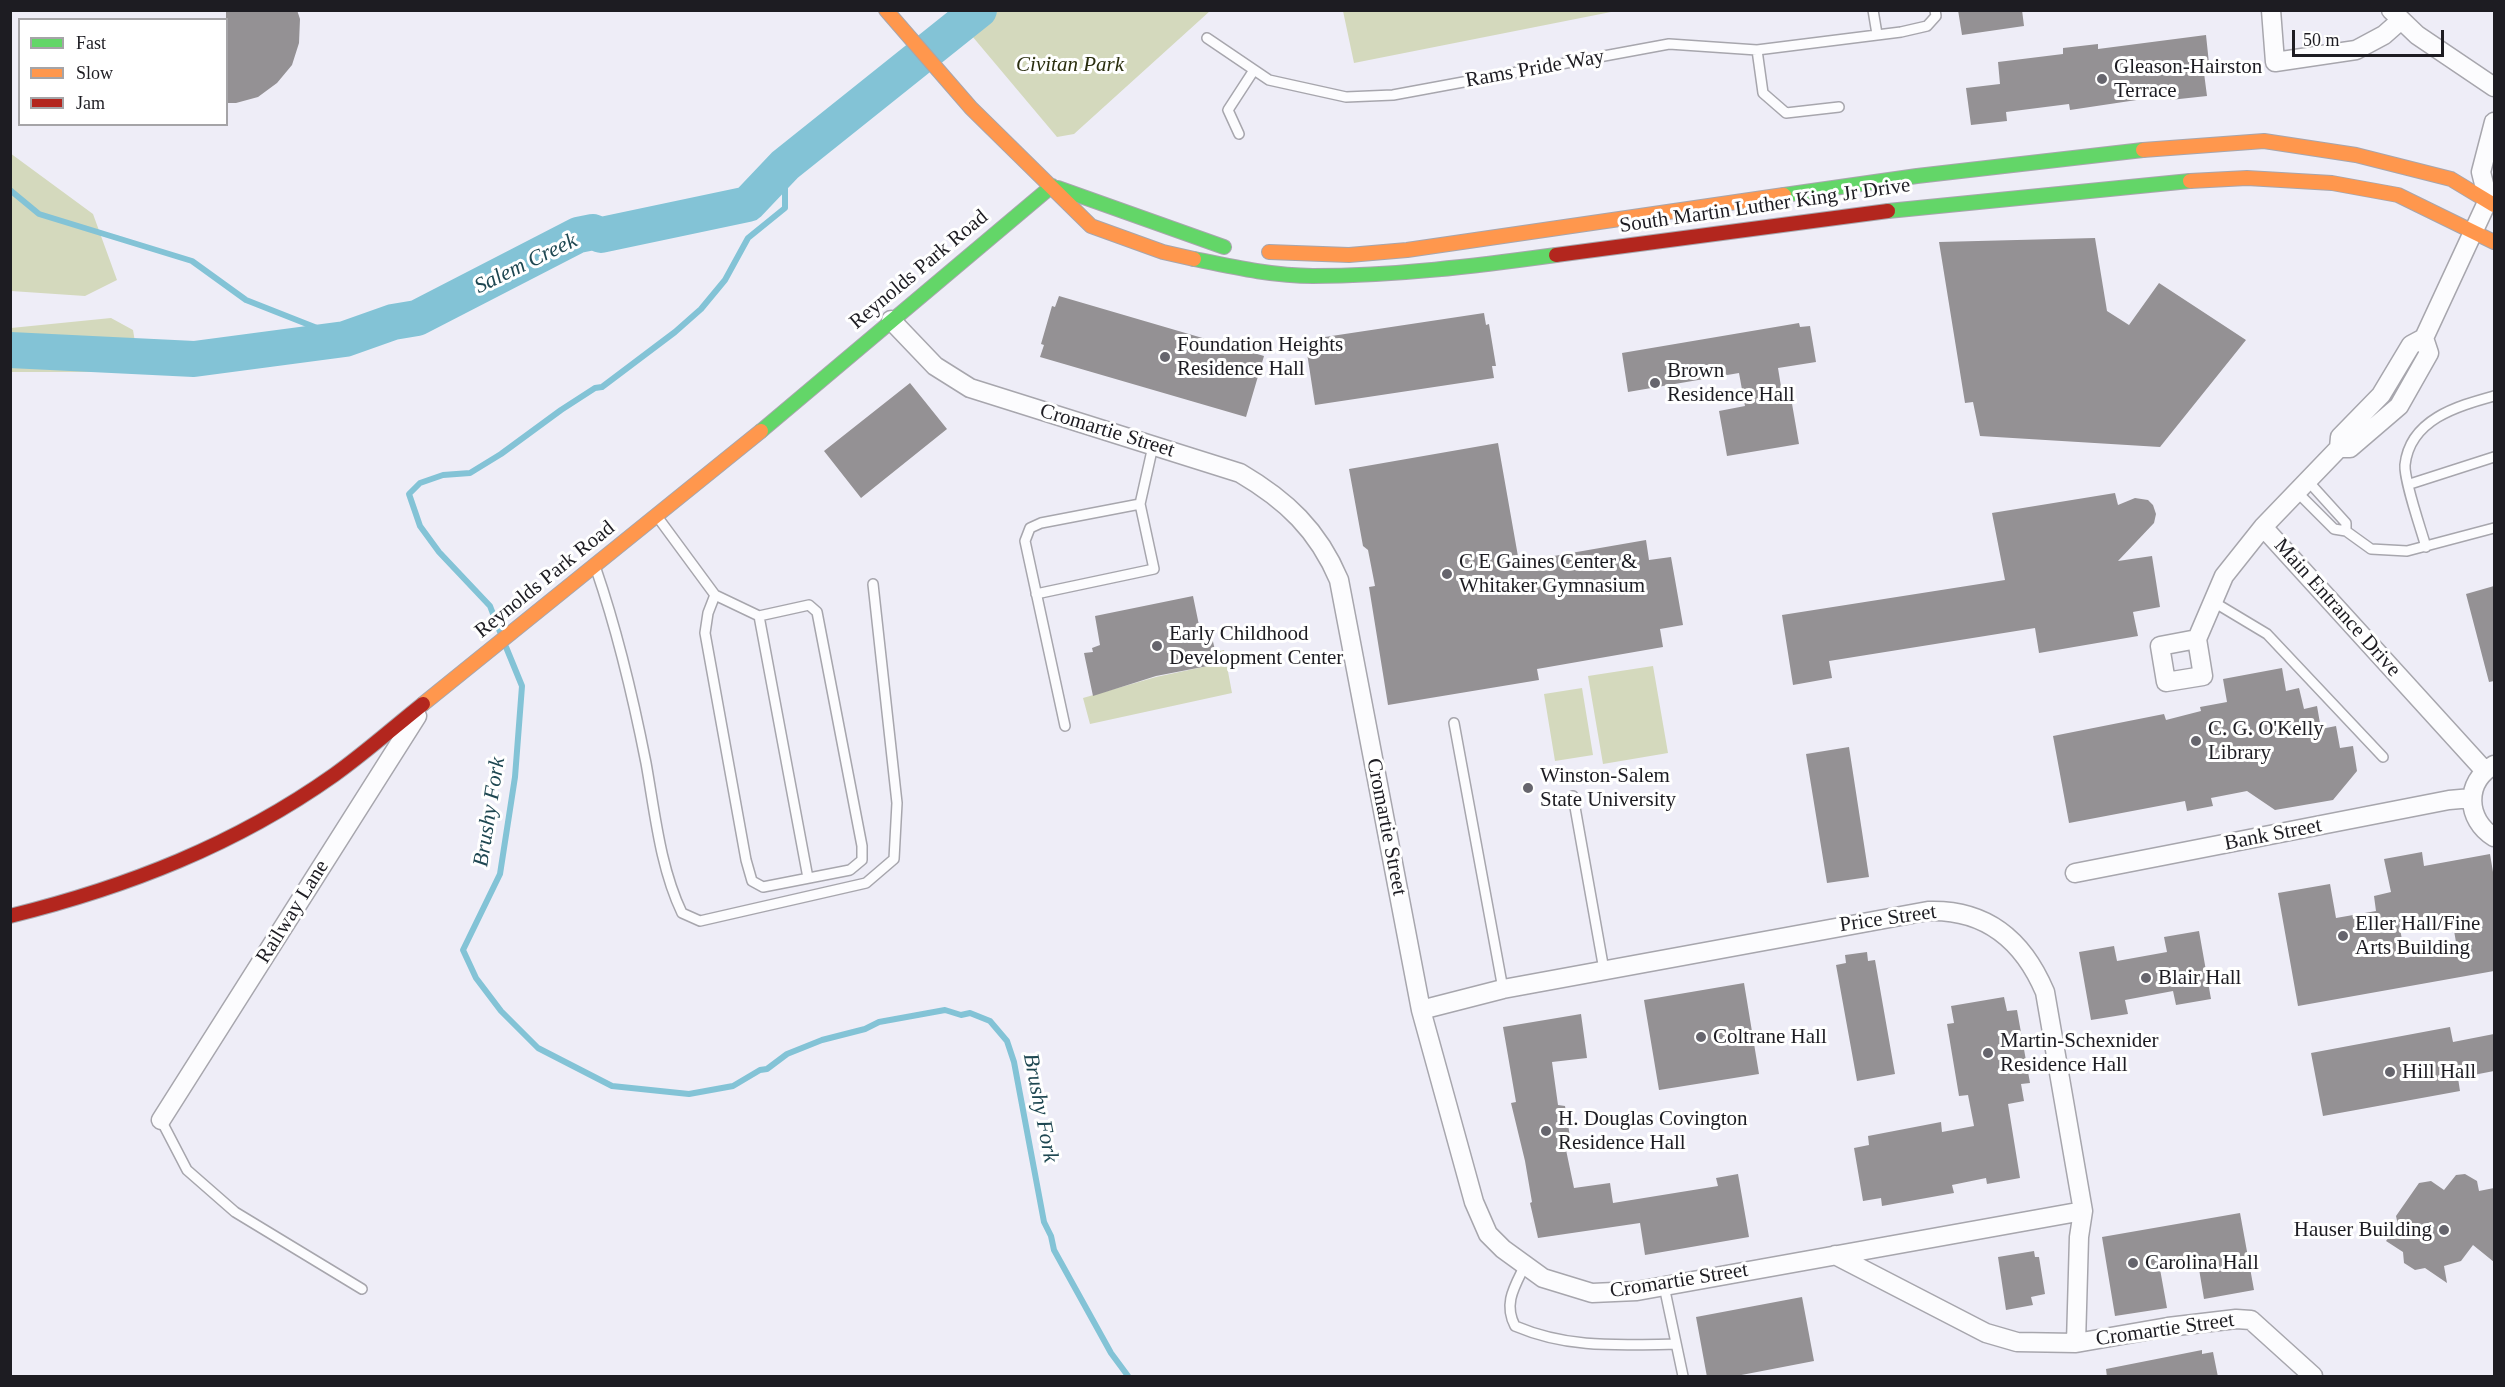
<!DOCTYPE html>
<html>
<head>
<meta charset="utf-8">
<style>
  body { margin:0 }
  #map { position:relative; width:2505px; height:1387px; overflow:hidden; background:#eeedf7; font-family:Georgia,serif }
  canvas { display:block }
  .frame { position:absolute; inset:0; border:12px solid #1d1c22; pointer-events:none }
  .legend { position:absolute; left:18px; top:18px; width:210px; height:108px; box-sizing:border-box; background:#fff; border:2px solid #a5a4a7; margin:0; padding:8px 10px; list-style:none; font-size:18px; color:#1d1c22 }
  .legend li { display:flex; align-items:center; gap:12px; height:30px }
  .legend b { width:30px; border:2px solid #a5a4a7 }
  .scale { position:absolute; left:2292px; top:30px; width:152px; height:27px; box-sizing:border-box; border:3px solid #1d1c22; border-top:0; padding-left:8px; font-size:18px; line-height:21px; white-space:nowrap; color:#1d1c22; -webkit-text-stroke:4px #fff; paint-order:stroke }
</style>
</head>
<body>
<div id="map">
<canvas width="2505" height="1387"></canvas>
<div class="frame"></div>
<ul class="legend">
<li><b style="height:8px;background:#63d668"></b>Fast</li>
<li><b style="height:8px;background:#ff974d"></b>Slow</li>
<li><b style="height:8px;background:#b3261e"></b>Jam</li>
</ul>
<div class="scale">50 m</div>
</div>
<script>
const ctx = document.querySelector('canvas').getContext('2d');
ctx.lineJoin = 'round';
function fillPath(path, color) {
  ctx.fillStyle = color;
  ctx.fill(path, 'evenodd');
}
function trace(path, color, width, dash) {
  ctx.strokeStyle = color;
  ctx.lineWidth = width;
  ctx.lineCap = dash ? 'butt' : 'round';
  ctx.setLineDash(dash || []);
  ctx.stroke(path);
}
function drawText(font, color, halo, rows, align = 'center') {
  ctx.font = font + ' Georgia,serif';
  ctx.lineWidth = 6;
  ctx.setLineDash([]);
  ctx.textBaseline = 'middle';
  ctx.strokeStyle = halo;
  ctx.fillStyle = color;
  for (const [text, x, y, turn = 0] of rows) {
    ctx.save();
    ctx.translate(x, y);
    ctx.rotate((+turn || 0) * Math.PI / 180);
    ctx.textAlign = isNaN(turn) ? turn : align;
    if (halo) ctx.strokeText(text, 0, 0);
    ctx.fillText(text, 0, 0);
    ctx.restore();
  }
}
fillPath(new Path2D(`
  M951,11H1210L1074,134L1057,137Z
  M1343,11V10L1616,11L1354,63Z
  M10,153L93,214L117,280L85,296L11,291Z
  M111,318L133,330L140,372H11V328Z
  M1224,650L1232,693L1090,724L1083,698L1156,677L1217,664L1215,652Z
  M1653,666L1668,753L1603,764L1588,676Z
  M1582,688L1593,755L1555,761L1544,694Z`), '#d4d9bd');
trace(new Path2D(`
  M10,190L39,214L192,261L246,300L345,339
  M500,632L490,606L439,552L420,526L409,494L420,483L443,475L470,473L501,454L561,410L595,388L602,387L675,332L701,309L725,280L748,238L785,208V165
  M506,647L522,686L515,777L500,874L463,950L476,978L501,1011L538,1048L612,1086L689,1094L733,1086L760,1070L767,1069L787,1054L822,1040L865,1029L879,1022L945,1010L961,1015L970,1013L990,1021L1007,1041L1014,1062L1044,1222L1051,1236L1054,1250L1111,1353L1128,1376`), '#83c3d6', 6);
trace(new Path2D(`
  M10,350L194,359L345,339L393,322L417,318L578,235L593,232L601,235L748,204L785,165L979,10`), '#83c3d6', 36);
fillPath(new Path2D(`
  M226,10H297L300,19L299,43L292,65L277,83L258,97L236,103H226Z
  M1958,10H2022L2024,26L1962,35Z
  M2206,35L2210,73H2204L2207,96L2170,100V95L2070,110L2069,104L2006,112L2007,121L1971,125L1966,88L2000,84L1998,62L2063,54V48L2098,44V49Z
  M2095,238L2107,311L2129,325L2159,283L2246,340L2160,447L1980,436L1973,402L1965,403L1939,242Z
  M1059,296L1264,356L1246,417L1040,357L1044,345L1041,344L1052,306L1055,307Z
  M1484,313L1486,325L1489,324L1496,366H1492L1494,378L1315,405L1305,340Z
  M1799,323L1800,327L1810,326L1816,362L1778,368L1783,399L1791,398L1799,444L1727,456L1719,411L1745,406L1739,373L1628,392L1622,353Z
  M910,383L947,429L861,498L824,451Z
  M1498,443L1519,562L1646,540L1649,560L1671,557L1683,625L1660,629L1663,647L1537,669L1539,680L1388,705L1369,587L1375,586L1368,550L1363,546L1349,469Z
  M2115,493L2118,505L2135,498L2148,500L2153,505L2156,514L2154,523L2118,561L2152,556L2160,607L2133,612L2138,636L2039,653L2035,628L1829,661L1832,678L1793,685L1782,615L2005,580L1992,513Z
  M2494,586V681L2489,682L2466,594Z
  M1193,596L1200,630L1210,628L1218,664L1156,676L1093,696L1084,653L1093,652L1092,648L1100,645L1095,616Z
  M2282,668L2286,691L2299,688L2304,709L2317,706L2321,729L2336,726L2340,748L2353,746L2357,771L2333,800L2275,810L2247,791L2211,798L2213,806L2187,811L2185,801L2069,823L2053,736L2164,714L2166,720L2201,711L2200,707L2227,702L2223,679Z
  M1849,747L1869,877L1827,883L1806,754Z
  M2422,852L2424,866L2490,854L2494,878V971L2298,1006L2278,893L2330,884L2336,918L2376,911L2374,896L2391,892L2384,859ZM2451,913L2457,948L2405,958L2399,922Z
  M2199,931L2211,999L2176,1005L2173,991L2125,1000L2128,1014L2091,1020L2079,952L2114,946L2117,961L2167,952L2164,937Z
  M1867,952L1868,961L1875,960L1895,1074L1857,1081L1836,965L1846,963L1845,955Z
  M1744,983L1759,1074L1659,1090L1644,1000Z
  M2004,997L2007,1011L2017,1010L2030,1083L2021,1084L2024,1101L2008,1104L2020,1178L1987,1184L1986,1178L1952,1185L1954,1193L1882,1206L1881,1198L1863,1201L1854,1148L1869,1145L1868,1136L1941,1122L1942,1132L1974,1126L1968,1095L1959,1096L1947,1024L1954,1023L1951,1006Z
  M1581,1014L1587,1058L1552,1062L1558,1105L1565,1106L1571,1143L1565,1145L1574,1188L1610,1183L1613,1203L1718,1186L1716,1178L1738,1174L1749,1237L1645,1255L1640,1223L1538,1238L1530,1203L1532,1202L1525,1161L1511,1103L1516,1102L1503,1027Z
  M2450,1027L2453,1042L2494,1034V1071L2458,1078L2460,1091L2323,1116L2311,1053Z
  M2465,1174L2477,1181L2479,1191L2494,1188V1262L2473,1245L2461,1261L2444,1266L2447,1283L2425,1268L2415,1270L2404,1263L2403,1252L2386,1241L2398,1225L2396,1216L2419,1183L2431,1181L2444,1190L2456,1175Z
  M2240,1213L2254,1290L2204,1299L2198,1263L2160,1269L2167,1308L2115,1316L2102,1237Z
  M2034,1251L2035,1257H2039L2045,1294L2031,1297L2033,1305L2006,1310L1998,1257Z
  M1802,1297L1814,1361L1731,1377H1707L1696,1317Z
  M2202,1350V1354L2213,1352L2218,1377H2107L2106,1369Z`), '#949194');
const lane = new Path2D(`
  M1873,10L1877,34
  M1207,38L1269,80L1346,97L1393,95L1669,44L1757,50L1901,32L1927,26L1936,16L1935,10
  M1757,50L1763,93L1786,113L1839,107
  M1239,134L1228,110L1254,70
  M2307,480L2346,523V531
  M2410,484L2494,457
  M2297,492L2334,529L2346,531L2371,549L2407,551L2494,528
  M659,519L715,595L708,613L705,633L746,860L752,881L763,887L850,870L862,860V846L817,612L809,605L759,616L715,595
  M2426,547C2421,529 2404,481 2405,465C2410,419 2458,406 2494,396
  M596,569C618,633 633,697 646,763C655,813 660,867 682,913L700,921L866,883L894,859L897,803L873,584
  M1036,594L1154,569L1140,504
  M2212,601L2267,634L2383,757
  M759,616L808,878
  M1454,723L1503,989
  M1065,726L1025,541L1030,528L1041,523L1140,504L1153,446
  M1573,796L1604,970
  M161,1120L187,1170L235,1212L362,1289
  M1525,1265C1515,1286 1503,1303 1515,1326C1569,1349 1619,1345 1676,1344
  M1664,1286L1683,1376`);
const street = new Path2D(`
  M2271,10L2275,62L2356,50L2384,35L2401,20
  M2391,10L2417,35L2494,87
  M2488,200L2481,172L2494,122
  M891,320L935,366L970,388L1240,473C1286,500 1318,530 1339,580L1421,1010L1474,1202L1488,1234L1503,1249L1543,1278L1592,1293L1637,1291L2083,1211
  M2339,448H2350L2399,406L2429,353L2424,338
  M2263,527L2485,771
  M2197,639L2160,646L2166,682L2203,676L2197,639L2224,576L2263,527L2339,448L2340,437L2381,395L2411,345L2424,338L2488,200L2494,195
  M2494,765C2464,782 2466,820 2494,837
  M2075,873L2449,800L2472,798
  M1421,1010L1503,989L1928,911C1986,909 2023,940 2045,992L2083,1211L2079,1237L2076,1343
  M161,1120L417,716
  M1835,1255L1986,1333L2017,1342L2076,1343L2168,1327L2236,1319L2251,1320L2313,1376`);
const fast = new Path2D(`
  M1058,188L1224,247
  M1784,195L1917,176L2143,150
  M1888,211L2190,181
  M1194,259C1233,267 1273,276 1313,276C1394,276 1476,266 1556,255
  M761,431L1052,186`);
const slow = new Path2D(`
  M886,10L971,108L1091,226L1163,252L1194,259
  M2143,150L2264,141L2356,155L2451,179L2494,205
  M2190,181L2247,178L2332,183L2398,195L2494,242
  M1269,252L1349,255L1407,250L1784,195
  M423,704L761,431`);
const jam = new Path2D(`
  M1556,255L1888,211
  M10,916C127,887 235,845 334,775C365,753 394,727 423,704`);
trace(lane, '#a7a6ad', 12);
trace(street, '#a7a6ad', 21);
trace(fast, '#a7a6ad', 16);
trace(slow, '#a7a6ad', 16);
trace(jam, '#a7a6ad', 16);
trace(lane, '#fcfcfe', 9);
trace(street, '#fcfcfe', 18);
trace(fast, '#63d668', 14);
trace(slow, '#ff974d', 14);
trace(jam, '#b3261e', 14);
for (const [x, y, r, color] of [
  [2102,79,6,"#66656d"],
  [1165,357,6,"#66656d"],
  [1655,383,6,"#66656d"],
  [1447,574,6,"#66656d"],
  [1157,646,6,"#66656d"],
  [2196,741,6,"#66656d"],
  [1528,788,6,"#66656d"],
  [2343,936,6,"#66656d"],
  [2146,978,6,"#66656d"],
  [1701,1037,6,"#66656d"],
  [1988,1053,6,"#66656d"],
  [2390,1072,6,"#66656d"],
  [1546,1131,6,"#66656d"],
  [2444,1230,6,"#66656d"],
  [2133,1263,6,"#66656d"]
]) {
  const dot = new Path2D();
  dot.arc(x, y, r, 0, 2 * Math.PI);
  ctx.fillStyle = color;
  ctx.fill(dot);
  trace(dot, '#fff', 2);
}
drawText('italic 21px', '#2a2e0f', '#fff', [
  ["Civitan Park",1070,65]
]);
drawText('21px', '#1d1c22', '#fff', [
  ["Gleason-Hairston",2114,67],
  ["Terrace",2114,91],
  ["Foundation Heights",1177,345],
  ["Residence Hall",1177,369],
  ["Brown",1667,371],
  ["Residence Hall",1667,395],
  ["C E Gaines Center &",1459,562],
  ["Whitaker Gymnasium",1459,586],
  ["Early Childhood",1169,634],
  ["Development Center",1169,658],
  ["C. G. O'Kelly",2208,729],
  ["Library",2208,753],
  ["Winston-Salem",1540,776],
  ["State University",1540,800],
  ["Eller Hall/Fine",2355,924],
  ["Arts Building",2355,948],
  ["Blair Hall",2158,978],
  ["Coltrane Hall",1713,1037],
  ["Martin-Schexnider",2000,1041],
  ["Residence Hall",2000,1065],
  ["Hill Hall",2402,1072],
  ["H. Douglas Covington",1558,1119],
  ["Residence Hall",1558,1143],
  ["Hauser Building",2432,1230,"right"],
  ["Carolina Hall",2145,1263]
], 'left');
drawText('21px', '#1d1c22', '#fff', [
  ["Rams Pride Way",1535,69,-10],
  ["South Martin Luther King Jr Drive",1765,206,-8],
  ["Reynolds Park Road",919,270,-40],
  ["Cromartie Street",1107,431,17],
  ["Reynolds Park Road",545,580,-39],
  ["Main Entrance Drive",2337,608,48],
  ["Cromartie Street",1386,827,79],
  ["Bank Street",2273,835,-11],
  ["Railway Lane",293,912,-58],
  ["Price Street",1888,919,-8],
  ["Cromartie Street",1679,1281,-9],
  ["Cromartie Street",2165,1330,-8]
]);
drawText('italic 22px', '#1e4751', '#fff', [
  ["Salem Creek",526,264,-26],
  ["Brushy Fork",490,812,-81],
  ["Brushy Fork",1040,1108,79]
]);
</script>
</body>
</html>
